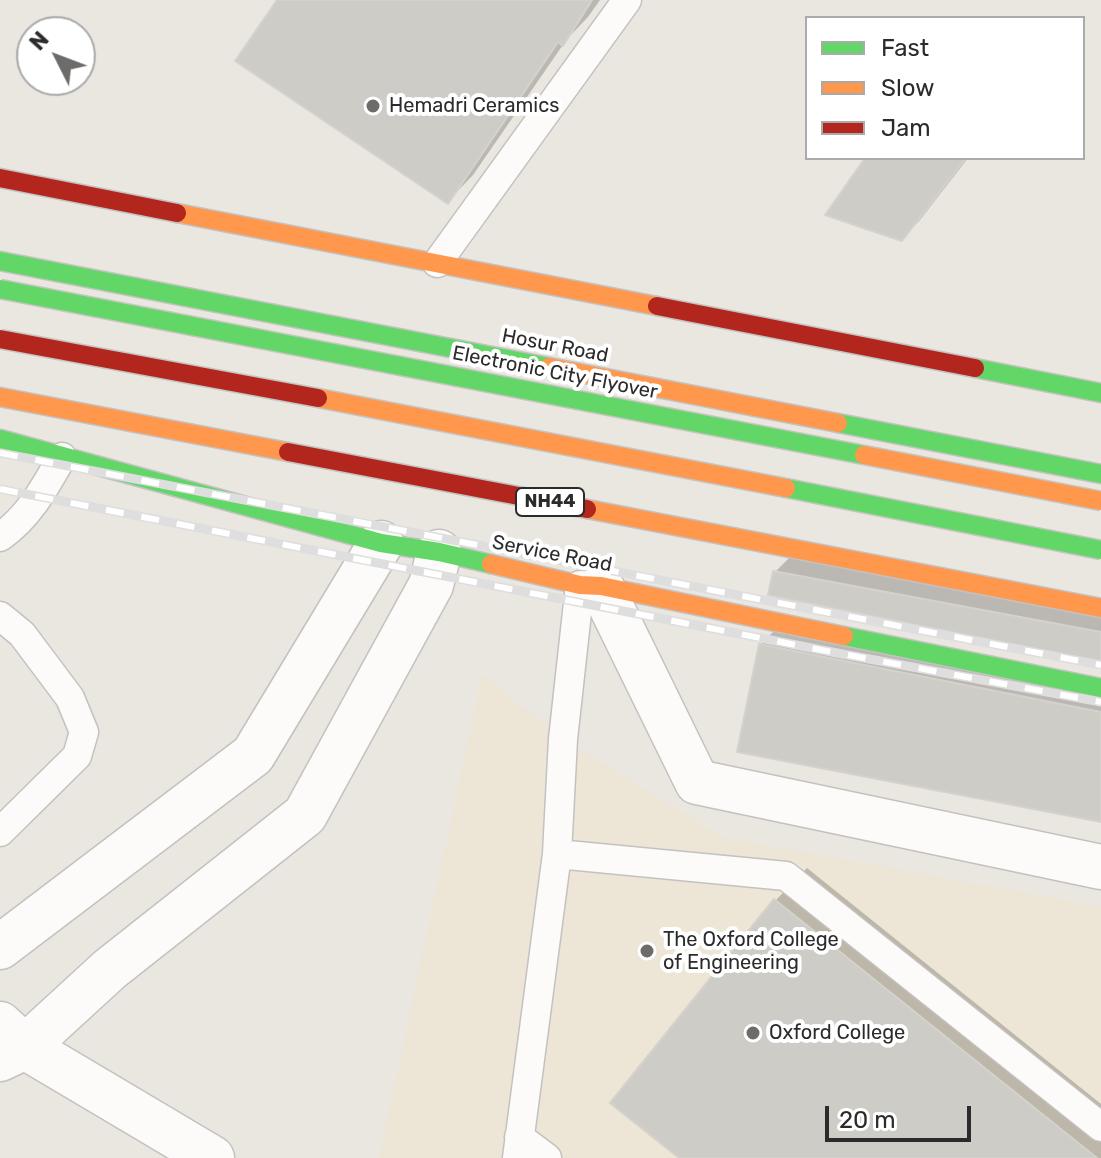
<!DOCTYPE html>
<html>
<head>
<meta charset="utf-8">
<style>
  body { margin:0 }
  #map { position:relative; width:1101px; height:1158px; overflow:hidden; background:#eae6e0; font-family:Rubik,sans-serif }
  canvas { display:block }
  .legend { position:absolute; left:805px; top:16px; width:280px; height:144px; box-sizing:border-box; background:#fff; border:2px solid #aaa; margin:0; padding:10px 14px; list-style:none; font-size:24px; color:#2b2b2b }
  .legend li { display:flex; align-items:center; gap:16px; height:40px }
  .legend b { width:40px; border:2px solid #aaa }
  .north { position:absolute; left:16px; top:16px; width:80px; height:80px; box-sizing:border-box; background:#fff; border:2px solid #aaa; border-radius:50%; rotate:312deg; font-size:22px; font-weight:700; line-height:32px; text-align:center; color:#2b2b2b }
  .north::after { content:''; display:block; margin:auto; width:28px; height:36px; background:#6e6c6a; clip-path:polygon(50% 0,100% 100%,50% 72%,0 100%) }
  .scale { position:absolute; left:825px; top:1106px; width:146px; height:36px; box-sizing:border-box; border:4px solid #2b2b2b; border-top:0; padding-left:10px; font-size:24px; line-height:28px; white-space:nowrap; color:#2b2b2b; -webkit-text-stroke:6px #fff; paint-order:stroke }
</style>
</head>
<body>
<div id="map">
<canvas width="1101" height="1158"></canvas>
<ul class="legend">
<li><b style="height:10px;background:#63d668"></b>Fast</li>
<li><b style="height:10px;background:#ff974d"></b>Slow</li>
<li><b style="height:10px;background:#b3261e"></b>Jam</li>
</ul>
<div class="north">N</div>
<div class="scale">20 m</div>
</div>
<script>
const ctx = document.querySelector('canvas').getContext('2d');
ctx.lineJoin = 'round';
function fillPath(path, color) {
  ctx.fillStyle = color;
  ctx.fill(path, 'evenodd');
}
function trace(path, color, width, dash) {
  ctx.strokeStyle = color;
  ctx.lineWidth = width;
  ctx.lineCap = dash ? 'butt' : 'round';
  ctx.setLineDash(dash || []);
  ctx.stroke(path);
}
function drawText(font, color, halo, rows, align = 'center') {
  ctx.font = font + ' Rubik,sans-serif';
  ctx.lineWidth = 8;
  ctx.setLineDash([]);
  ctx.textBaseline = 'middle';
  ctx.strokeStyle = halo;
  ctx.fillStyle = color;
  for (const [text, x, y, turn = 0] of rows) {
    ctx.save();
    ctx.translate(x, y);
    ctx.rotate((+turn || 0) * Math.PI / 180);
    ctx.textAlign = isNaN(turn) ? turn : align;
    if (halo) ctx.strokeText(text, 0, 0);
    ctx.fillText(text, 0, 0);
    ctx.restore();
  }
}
fillPath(new Path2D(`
  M482,675L563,739L722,837L1101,907V1158H379Z`), '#ede5d5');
fillPath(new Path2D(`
  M280,0H600L588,17L567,39L473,175L448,201Z
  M868,158H968L920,220L902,239Z
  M801,546L1101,603V660L775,572Z
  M786,619L1101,683V820L760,645Z
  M807,868L1101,1104V1158H682L776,900Z`), '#0003');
const building = new Path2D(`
  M277,0H592L563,46L558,42L448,204L235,61Z
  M865,158H966L902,241L825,215Z
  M773,571L1101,632V662L768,595Z
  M759,644L1101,712V822L737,752Z
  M774,899L1097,1158H679L610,1103Z`);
fillPath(building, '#ceccc7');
trace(building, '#d5d2cc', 2);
const lane = new Path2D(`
  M437,263L627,0
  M0,537C29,517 45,487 62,457
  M0,616L22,634L70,698L84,732L77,756L0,832
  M557,854L786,876L1101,1127
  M519,1137L547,1158
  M517,1158L557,854L563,739L580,585`);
const street = new Path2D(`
  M601,586L697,782L1101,867
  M0,947L253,755L381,543
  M0,1024L25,1047L212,1158
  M0,1059L25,1047L110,969L305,815L431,585L439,552`);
const fast = new Path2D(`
  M0,261L549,367
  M975,368L1101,393
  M838,423L1101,474
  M0,439L381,543L439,552L491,564
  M844,636L1101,688`);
const slow = new Path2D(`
  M177,213L657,306
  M549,367L838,423
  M0,397L288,452
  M587,509L1101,608
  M491,564L580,585L601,586L844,636`);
const jam = new Path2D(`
  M0,178L177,213
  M657,306L975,368
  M288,452L587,509`);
trace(lane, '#c3c2c1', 31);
trace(street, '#c3c2c1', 47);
trace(fast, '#c3c2c1', 21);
trace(slow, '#c3c2c1', 21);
trace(jam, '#c3c2c1', 21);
trace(lane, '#fcfbfa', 28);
trace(street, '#fcfbfa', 44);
trace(fast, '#63d668', 18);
trace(slow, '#ff974d', 18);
trace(jam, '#b3261e', 18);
const rail = new Path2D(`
  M0,453L1101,665
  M0,489L837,653L1101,702`);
trace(rail, '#dededf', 9);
trace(rail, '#fff', 6, [18]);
const fastBridge = new Path2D(`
  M0,289L864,455
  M786,488L1101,550`);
const slowBridge = new Path2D(`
  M318,398L786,488
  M864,455L1101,501`);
const jamBridge = new Path2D(`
  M0,339L318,398`);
trace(fastBridge, '#c5c4c1', 21, []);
trace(slowBridge, '#c5c4c1', 21, []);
trace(jamBridge, '#c5c4c1', 21, []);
trace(fastBridge, '#63d668', 18);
trace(slowBridge, '#ff974d', 18);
trace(jamBridge, '#b3261e', 18);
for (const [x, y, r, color] of [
  [373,106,8,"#6e6c6a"],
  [647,951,8,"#6e6c6a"],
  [753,1033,8,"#6e6c6a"]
]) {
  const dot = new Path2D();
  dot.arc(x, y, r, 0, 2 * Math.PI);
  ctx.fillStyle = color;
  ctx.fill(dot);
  trace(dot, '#fff', 3);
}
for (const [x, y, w] of [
  [550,502,68]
]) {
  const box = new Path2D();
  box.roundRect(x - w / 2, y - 14, w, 28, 6);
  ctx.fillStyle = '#fff';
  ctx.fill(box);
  trace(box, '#2b2b2b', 2);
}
drawText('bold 18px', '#2b2b2b', null, [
  ["NH44",550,502]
]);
drawText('20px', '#2b2b2b', '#fff', [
  ["Hemadri Ceramics",389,106],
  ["The Oxford College",663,940],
  ["of Engineering",663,963],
  ["Oxford College",769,1033]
], 'left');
drawText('20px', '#2b2b2b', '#fff', [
  ["Hosur Road",555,346,11],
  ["Electronic City Flyover",555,373,11],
  ["Service Road",552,554,11]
]);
</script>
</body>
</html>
